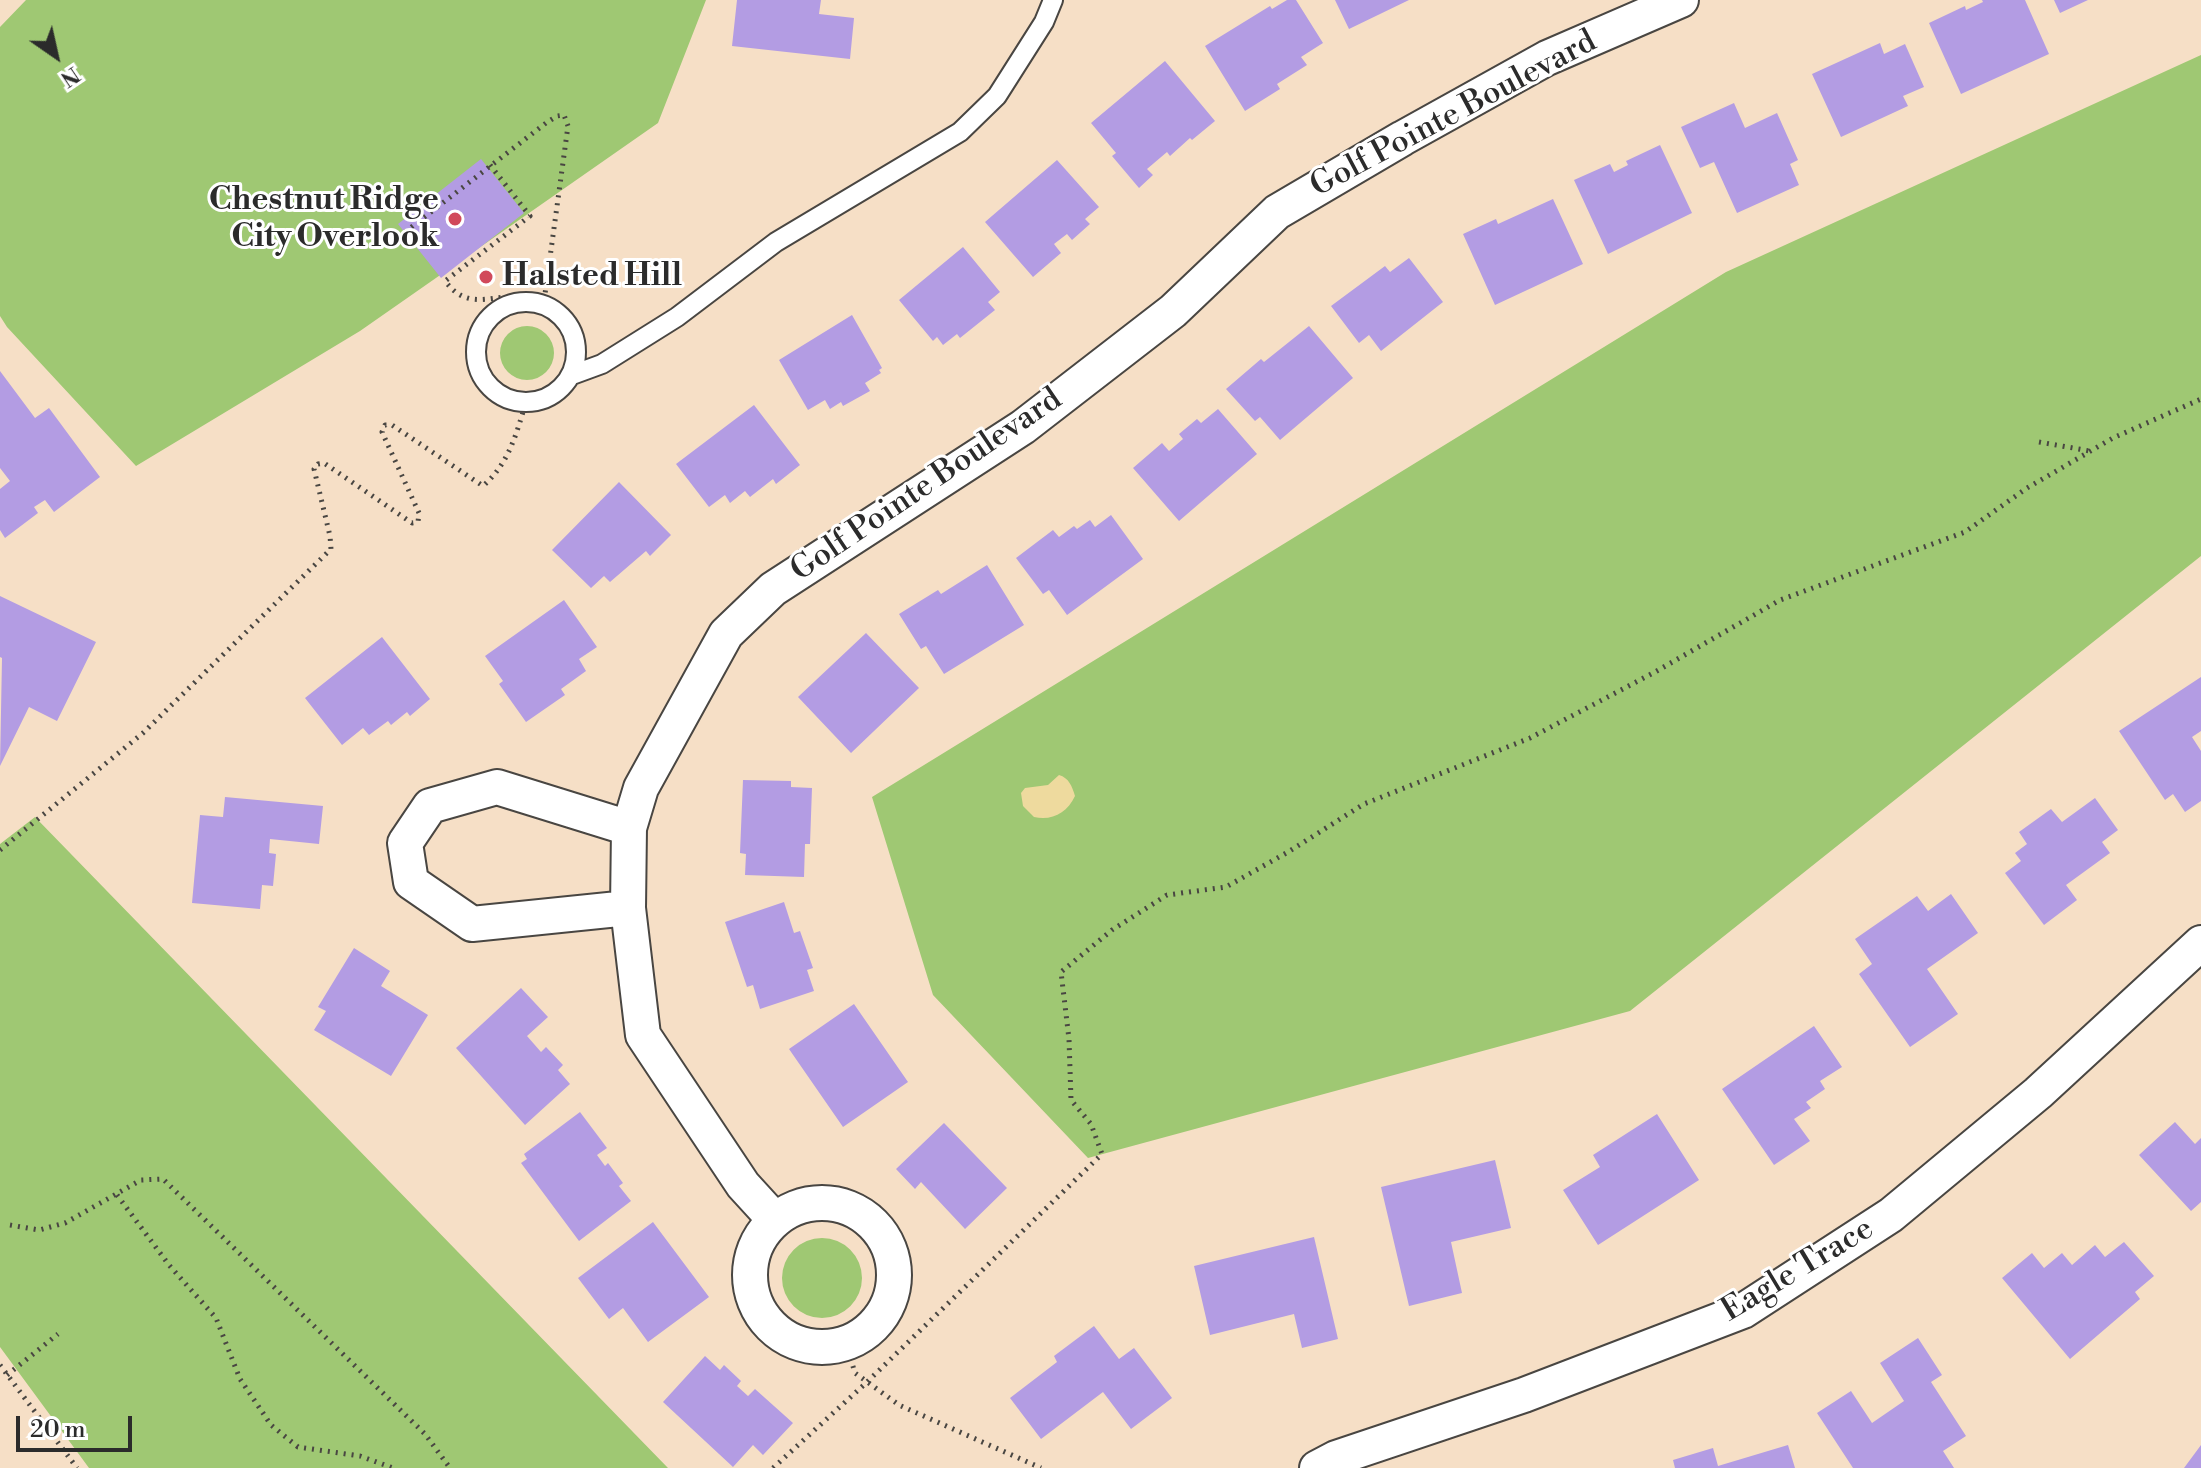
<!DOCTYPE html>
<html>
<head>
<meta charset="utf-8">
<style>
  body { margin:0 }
  #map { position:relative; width:2201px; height:1468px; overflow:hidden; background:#f6dfc6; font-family:"Libre Bodoni",serif }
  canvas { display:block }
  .north { position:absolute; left:16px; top:16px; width:80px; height:80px; -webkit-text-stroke:6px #fff; paint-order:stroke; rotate:146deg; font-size:22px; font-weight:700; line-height:32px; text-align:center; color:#2b2b2b }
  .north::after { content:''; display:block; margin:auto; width:28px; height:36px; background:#2b2b2b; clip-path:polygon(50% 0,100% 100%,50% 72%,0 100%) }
  .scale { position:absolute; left:16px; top:1416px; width:116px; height:36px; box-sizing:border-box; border:4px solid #2b2b2b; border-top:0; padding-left:10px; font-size:24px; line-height:28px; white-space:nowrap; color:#2b2b2b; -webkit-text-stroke:6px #fff; paint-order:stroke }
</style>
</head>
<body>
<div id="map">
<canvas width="2201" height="1468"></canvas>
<div class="north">N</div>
<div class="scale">20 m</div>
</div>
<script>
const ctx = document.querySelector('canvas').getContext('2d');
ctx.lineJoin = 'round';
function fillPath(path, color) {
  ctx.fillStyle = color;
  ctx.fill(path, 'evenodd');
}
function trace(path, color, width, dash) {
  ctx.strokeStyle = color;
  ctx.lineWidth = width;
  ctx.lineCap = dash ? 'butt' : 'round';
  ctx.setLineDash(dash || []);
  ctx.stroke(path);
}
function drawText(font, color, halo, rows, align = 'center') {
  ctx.font = font + ' "Libre Bodoni",serif';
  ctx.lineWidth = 6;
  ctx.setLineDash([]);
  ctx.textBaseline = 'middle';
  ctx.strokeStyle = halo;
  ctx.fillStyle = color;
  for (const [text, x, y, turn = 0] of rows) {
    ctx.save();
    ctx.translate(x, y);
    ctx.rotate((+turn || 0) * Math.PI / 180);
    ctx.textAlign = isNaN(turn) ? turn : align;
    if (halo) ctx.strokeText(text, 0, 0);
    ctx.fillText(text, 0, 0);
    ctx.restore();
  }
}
fillPath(new Path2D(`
  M26,0H706L658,123L360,331L136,466L7,327L0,316V27Z
  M2201,55V556L1630,1011L1088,1158L933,995L872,797L1726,272Z
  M500 353a27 27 0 1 1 54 0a27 27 0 1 1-54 0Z
  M35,817L668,1468H89L0,1347V844Z
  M782 1278a40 40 0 1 1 80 0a40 40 0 1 1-80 0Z`), '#9fc873');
fillPath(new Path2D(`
  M1059,775C1069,778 1072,786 1075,796C1067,813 1052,821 1034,817L1023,806L1021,793L1025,788L1048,785Z`), '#eeda9e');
fillPath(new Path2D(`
  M737,0H821L819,14L854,18L850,59L732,46Z
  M1287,0H1296L1323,43L1301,57L1307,65L1277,84L1280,89L1245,111L1205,46L1270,6L1272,9Z
  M1335,0H1409L1349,29Z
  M1982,0H2025L2049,54L1961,94L1929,23L1965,6L1966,10L1983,2Z
  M2054,0H2088L2060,13Z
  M1880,43L1884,54L1905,44L1924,87L1903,96L1908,106L1841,137L1812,74Z
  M1165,61L1215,121L1192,140L1190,138L1170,156L1167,152L1147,169L1153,175L1139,188L1112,156L1116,153L1091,123Z
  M1734,103L1745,128L1777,113L1798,160L1790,164L1799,185L1737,213L1714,162L1700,168L1681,127Z
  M1660,145L1692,213L1608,254L1574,180L1610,164L1614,172L1628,165L1626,161Z
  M481,159L524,213L441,278L398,224Z
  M1057,160L1099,207L1085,219L1090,224L1072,240L1067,234L1054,244L1061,253L1033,277L985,222Z
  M1553,199L1583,264L1495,305L1463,234L1496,219L1498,224Z
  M963,247L1000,292L988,302L995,310L960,338L957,334L943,345L937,337L933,341L899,300Z
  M1409,258L1443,302L1381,351L1369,335L1359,343L1331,306L1385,266L1390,272Z
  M852,315L882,368L879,370L881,373L865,383L870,391L843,406L841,402L830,409L825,400L808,410L779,360Z
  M1309,326L1353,378L1280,440L1260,417L1255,421L1226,389L1261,359L1264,362Z
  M0,371L35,418L49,408L100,477L54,512L45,500L34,507L38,513L5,538L0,530V489L10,481L0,468Z
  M754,405L800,465L776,484L773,479L750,497L745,491L730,503L725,495L709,507L676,464Z
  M1218,409L1257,454L1179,521L1133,468L1162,443L1169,451L1183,439L1179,434L1197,419L1201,423Z
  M619,482L671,535L650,556L646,551L610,582L604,576L591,588L552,550Z
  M1111,515L1143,559L1067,615L1049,590L1043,594L1016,558L1053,530L1059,537L1074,526L1077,529L1090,520L1095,527Z
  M987,565L1024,625L944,674L926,646L921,649L899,614L938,590L941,594Z
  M0,596L96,642L57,721L29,707L0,766L2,658L0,657Z
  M564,600L597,647L579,659L586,671L561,689L565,695L526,722L499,684L503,681L485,656Z
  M866,633L919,688L851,753L798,697Z
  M382,637L430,699L410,716L407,712L391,725L388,721L369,735L363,728L342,745L305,698Z
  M2201,677V731L2192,737L2201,751V801L2185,812L2173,794L2165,800L2119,731Z
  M743,780L791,781V787L812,788L810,844H805L804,877L745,875L746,854L740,853Z
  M225,797L323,806L319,844L270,839L269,853L276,854L273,886L262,885L260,909L192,903L200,815L223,817Z
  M2095,798L2118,830L2102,842L2110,853L2066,885L2077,900L2044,925L2005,873L2021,861L2015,853L2027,844L2019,832L2051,809L2062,822Z
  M1951,894L1978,933L1927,969L1958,1014L1910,1047L1859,974L1872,964L1855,939L1917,896L1928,911Z
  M784,902L794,933L800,931L813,968L807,970L814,991L760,1009L753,985L747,987L725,922Z
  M354,948L390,971L381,986L428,1015L391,1076L314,1030L326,1011L318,1007Z
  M521,988L548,1017L527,1036L541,1052L546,1047L563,1065L558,1070L570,1084L525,1125L456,1048Z
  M854,1004L908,1082L843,1127L789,1049Z
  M1814,1026L1842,1067L1820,1081L1825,1089L1806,1102L1811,1108L1794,1119L1810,1141L1774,1165L1722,1089Z
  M580,1112L607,1148L597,1155L605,1166L608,1163L623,1183L619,1186L631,1201L579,1241L521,1163L527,1159L524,1154Z
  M1657,1114L1699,1180L1598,1245L1563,1190L1600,1167L1593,1155Z
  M2175,1122L2195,1144L2201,1138V1202L2191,1211L2139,1155Z
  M944,1123L1007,1188L965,1229L921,1182L915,1189L896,1169Z
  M1495,1160L1511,1228L1451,1242L1462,1293L1409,1306L1381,1187Z
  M653,1222L709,1297L648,1342L623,1308L609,1319L578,1278Z
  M1314,1237L1338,1339L1302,1348L1294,1314L1210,1335L1194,1266Z
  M2124,1242L2154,1276L2135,1292L2140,1299L2070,1359L2002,1278L2032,1253L2044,1268L2062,1253L2072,1265L2095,1245L2105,1257Z
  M1094,1326L1119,1359L1134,1348L1172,1398L1131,1429L1103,1392L1041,1439L1010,1398L1057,1362L1054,1356Z
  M1918,1338L1942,1375L1931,1382L1966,1436L1943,1451L1954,1468H1853L1817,1413L1851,1391L1872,1423L1904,1401L1880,1363Z
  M705,1356L720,1370L724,1365L741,1381L737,1386L748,1396L755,1389L793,1423L763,1455L753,1445L733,1467L663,1402Z
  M1788,1445L1795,1468H1675L1673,1460L1713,1448L1718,1466Z
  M2201,1445V1468H2184Z`), '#b39ce3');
const service = new Path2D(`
  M476 352a50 50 0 1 1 100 0a50 50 0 1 1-100 0Z
  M572,375L602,364L677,317L776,242L960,132L997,96L1044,22L1053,0`);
const minor = new Path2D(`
  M628,908L472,924L411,882L405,843L430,806L497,787L629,828
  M750 1275a72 72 0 1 1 144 0a72 72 0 1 1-144 0Z
  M775,1220L743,1185L643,1035L628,908L629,828L641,788L726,634L773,589L1023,427L1173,311L1277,212L1403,138L1547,58L1681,0
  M1317,1468L1336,1458L1524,1395L1743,1311L1891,1215L2038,1093L2201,943`);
trace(service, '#494642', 22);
trace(minor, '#494642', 38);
trace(new Path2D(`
  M490,165L530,216L445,281C462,303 477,301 503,297L508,306
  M405,232L546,123L557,116L564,115L568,126L545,294L541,305
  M2039,442L2090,451
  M0,850L143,733L331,549L330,536L314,469L318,464L324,463L412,523L418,522L419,513L382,432L385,425H392L483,486C509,463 516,435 526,402
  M117,1195L169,1265L216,1318L240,1379L271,1425L298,1447L360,1456L393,1468
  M10,1225L39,1230L65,1223L141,1180L163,1179L425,1434L450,1468
  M846,1343L855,1373L899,1405L1041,1468
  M0,1365L77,1468
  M7,1375L58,1334
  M773,1468L866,1383L1102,1154L1091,1124L1071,1100L1069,1039L1061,972L1112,930L1167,895L1226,887L1288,852L1364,804L1530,738L1655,672L1780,600L1965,532L2027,488L2113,438L2201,399`), '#494642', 5, [2, 6]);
trace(service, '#fff', 18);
trace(minor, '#fff', 34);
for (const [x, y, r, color] of [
  [455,219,8,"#d1495b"],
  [486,277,8,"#d1495b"]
]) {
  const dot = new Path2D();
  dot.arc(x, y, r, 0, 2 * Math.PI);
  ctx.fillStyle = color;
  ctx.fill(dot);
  trace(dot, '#fff', 3);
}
drawText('32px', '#2b2b2b', '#fff', [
  ["Golf Pointe Boulevard",1454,115,-28],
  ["Golf Pointe Boulevard",927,486,-34],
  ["Eagle Trace",1798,1271,-31]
]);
drawText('bold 32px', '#2b2b2b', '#fff', [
  ["Chestnut Ridge",439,201],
  ["City Overlook",439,238],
  ["Halsted Hill",502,277,"left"]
], 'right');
</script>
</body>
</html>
